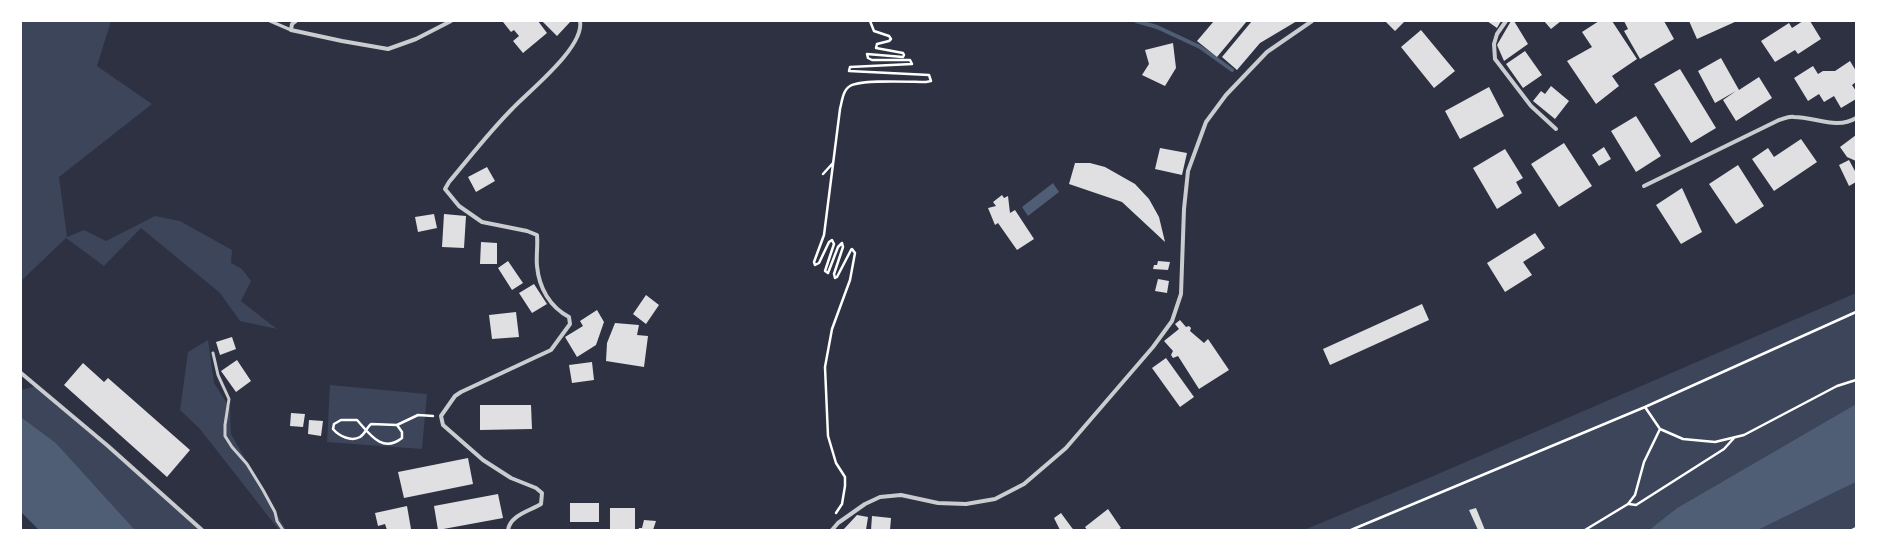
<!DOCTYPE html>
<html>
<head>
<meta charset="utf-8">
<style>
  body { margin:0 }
  #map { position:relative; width:1877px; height:551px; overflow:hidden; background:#2d3142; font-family:"Titillium Web",sans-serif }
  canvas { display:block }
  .frame { position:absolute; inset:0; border:22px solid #fff; pointer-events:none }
</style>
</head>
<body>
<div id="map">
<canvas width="1877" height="551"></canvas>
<div class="frame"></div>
</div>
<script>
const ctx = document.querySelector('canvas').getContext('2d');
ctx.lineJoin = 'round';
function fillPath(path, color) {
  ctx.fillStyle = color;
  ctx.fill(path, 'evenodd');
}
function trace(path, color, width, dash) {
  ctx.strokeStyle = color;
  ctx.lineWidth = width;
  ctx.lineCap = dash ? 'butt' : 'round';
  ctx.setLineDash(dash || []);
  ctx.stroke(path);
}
fillPath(new Path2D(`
  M21,21H111L97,66L152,104L59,177L67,237L84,230L106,241L155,216L180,221L232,250L231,263L242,269L251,281L241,301L277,329L240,321L220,293L141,228L104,266L66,238L21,281Z
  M1856,293V404L1677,508L1649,530H1304L1431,477Z
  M208,340L214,383L230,408L231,434L286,530H279L200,429L180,410L188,352Z
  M330,385L427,394L422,449L327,442Z
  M36,386L202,530H135L56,443L21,417V390Z
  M1856,482V530H1758Z`), '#3c4559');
fillPath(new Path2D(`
  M1053,183L1059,192L1028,216L1022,207Z
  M1856,404V482L1758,530H1649L1677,508Z
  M21,417L56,443L135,530H39L21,512Z`), '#4f5d75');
trace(new Path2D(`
  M1136,21L1157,27L1200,47L1232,70`), '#4f5d75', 4);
fillPath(new Path2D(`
  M504,21H538L547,33L523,53L513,41L519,36L514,30L511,32L503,22Z
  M542,21H571L557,36Z
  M1214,21H1247L1217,57L1197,41Z
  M1252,21H1297L1260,43L1237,70L1222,57Z
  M1385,21H1405L1395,31Z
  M1487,21H1501L1497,28Z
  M1511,21H1514L1528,44L1504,61L1497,45Z
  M1544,21H1561L1551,29Z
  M1599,21H1612L1637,59L1612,76L1619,86L1596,104L1567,61L1592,47L1582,32Z
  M1624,21H1664L1674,39L1640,59L1624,31L1628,29Z
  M1689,21H1737L1697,39Z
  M1803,21H1810L1821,39L1798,54L1795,50L1775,62L1761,41L1789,23L1792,28Z
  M1421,30L1455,71L1434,88L1401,47Z
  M1173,43L1176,68L1165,86L1142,75L1149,64L1145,50Z
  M1525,51L1542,75L1523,88L1506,64Z
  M1721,58L1739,90L1759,77L1772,98L1736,121L1723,100L1736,91L1715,103L1698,71Z
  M1850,61L1856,71V82L1852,85L1856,91V99L1841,108L1834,96L1824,102L1819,94L1808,101L1794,78L1813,66L1818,74L1823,71H1835Z
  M1680,69L1716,128L1691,143L1654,84Z
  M1551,86L1569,101L1555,119L1533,101L1541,91L1545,94Z
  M1489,87L1504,116L1460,139L1445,111Z
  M1636,116L1661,156L1636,172L1611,131Z
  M1856,135V161L1847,157L1840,147Z
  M1801,139L1817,162L1774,191L1752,159L1768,148L1774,157Z
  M1564,143L1592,186L1559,207L1531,164Z
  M1604,147L1611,159L1599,166L1592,155Z
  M1160,148L1187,153L1182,175L1155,169Z
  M1505,149L1523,178L1516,182L1522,193L1497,209L1473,168Z
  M1849,160L1856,173V182L1849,186L1839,165Z
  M1075,163H1090L1105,167L1135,184L1149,199L1159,217L1165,242L1122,202L1069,184Z
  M1738,165L1764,206L1736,224L1709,184Z
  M487,167L495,181L476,192L468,177Z
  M1682,188L1702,232L1681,244L1656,205Z
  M1002,195L1004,198L1008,196L1010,213L1015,210L1034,239L1017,250L998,223L995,225L988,208L996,206L993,202Z
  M434,214L437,228L418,232L415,217Z
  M444,214L466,216L464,248L442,247Z
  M1535,233L1545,248L1523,262L1532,275L1505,292L1487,263Z
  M481,242L497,243V264H480Z
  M508,261L523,283L512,290L498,268Z
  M1158,261L1170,262L1168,270L1153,269L1154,265H1157Z
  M1158,279L1169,281L1167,293L1155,291Z
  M534,284L547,304L532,313L519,293Z
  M646,295L659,305L646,324L633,314Z
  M1422,304L1429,320L1330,365L1323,349Z
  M597,310L604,322L596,345L577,357L565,337L583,326L580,321Z
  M516,312L519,337L492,339L489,315Z
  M1180,320L1186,327L1189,326L1191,328L1190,331L1204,343L1208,339L1229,370L1199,389L1178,356L1173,358L1171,355L1173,351L1164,341L1179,329L1175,324Z
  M615,323L639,325L637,335L648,336L644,367L606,361L607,343Z
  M232,337L236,349L220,355L216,342Z
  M1166,358L1194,397L1180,407L1152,368Z
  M237,360L251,381L236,392L221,371Z
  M592,362L594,380L572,383L569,365Z
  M83,363L104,382L108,378L190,450L167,477L64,385Z
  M480,405H531L532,429L480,430Z
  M291,413L305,414L303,427L290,426Z
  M309,420L323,421L321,436L308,434Z
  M468,458L473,484L404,498L398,472Z
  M498,494L503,518L438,530L434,506Z
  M570,503H599V522H570Z
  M407,506L411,529L387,530L385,524L378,526L375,513Z
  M610,508H635V530H610Z
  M1476,508L1485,530H1478L1469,510Z
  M1108,509L1121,528L1118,530H1087L1085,527Z
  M1061,513L1072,528L1074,530H1060L1054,518Z
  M857,515L868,517L866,530H843Z
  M872,516L891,518L890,530H871Z
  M644,520L656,521L653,530H638L639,528H642Z`), '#e0e0e3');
trace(new Path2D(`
  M823,174L833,163
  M1645,407L1660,429L1683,439L1715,442L1744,435L1837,386L1856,380
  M397,425L402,432V438C382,454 369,433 357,420H341L334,424L333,429C339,436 351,442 360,437C365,434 367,427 371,424L397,425L418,415L433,416
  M1629,504L1636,505L1724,449L1734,438
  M836,513L842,504L845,486V477L836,463L828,436L825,367L832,329L850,280L855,253L852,249L851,250L837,277L835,278L834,274L843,247L842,243L838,247L828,273L825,271L834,244L832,240L829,242L819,263L815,265L814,262L824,235L840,109C842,101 843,90 850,86C861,79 911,82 926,82L931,81L929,75L849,71L850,67L912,64L910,60H872L868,58L867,54L903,57L904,55L903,53L876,48L877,44L889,41L891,39L889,36L874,31L870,21
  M1351,530L1645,407L1856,312
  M1585,530L1628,504L1635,495L1644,462L1660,429
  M1852,530L1856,528`), '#fff', 2.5);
trace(new Path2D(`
  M270,21L291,30
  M213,353L218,375L229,399L225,425V436L232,447L247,464L263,490L275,512L277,521L283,530`), '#caccd0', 3);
trace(new Path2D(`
  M296,21L292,24L291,30L342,41L388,49L416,39L451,21
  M1506,21L1497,34L1494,44L1495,59L1531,106L1556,129
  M1644,186L1779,120C1783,119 1789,116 1794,117C1815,117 1837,130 1856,118
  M21,373L108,446L202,530
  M508,530C510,515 530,511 541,504L542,493L536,488L511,478L483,460L443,425L441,416L455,396L461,392L551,350L570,324L569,317C550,307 539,288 537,266C536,256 538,246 537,235L527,231L482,222L459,206L445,189L449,182C470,157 490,131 513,108C529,91 585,47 580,21
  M832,530L838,523L865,504L880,497L901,495L938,503L966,504L995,499L1024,484L1066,448L1153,347L1172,321L1181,294L1184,209L1188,171L1206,122L1226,95L1267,52L1312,21`), '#caccd0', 4);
</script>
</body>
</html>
